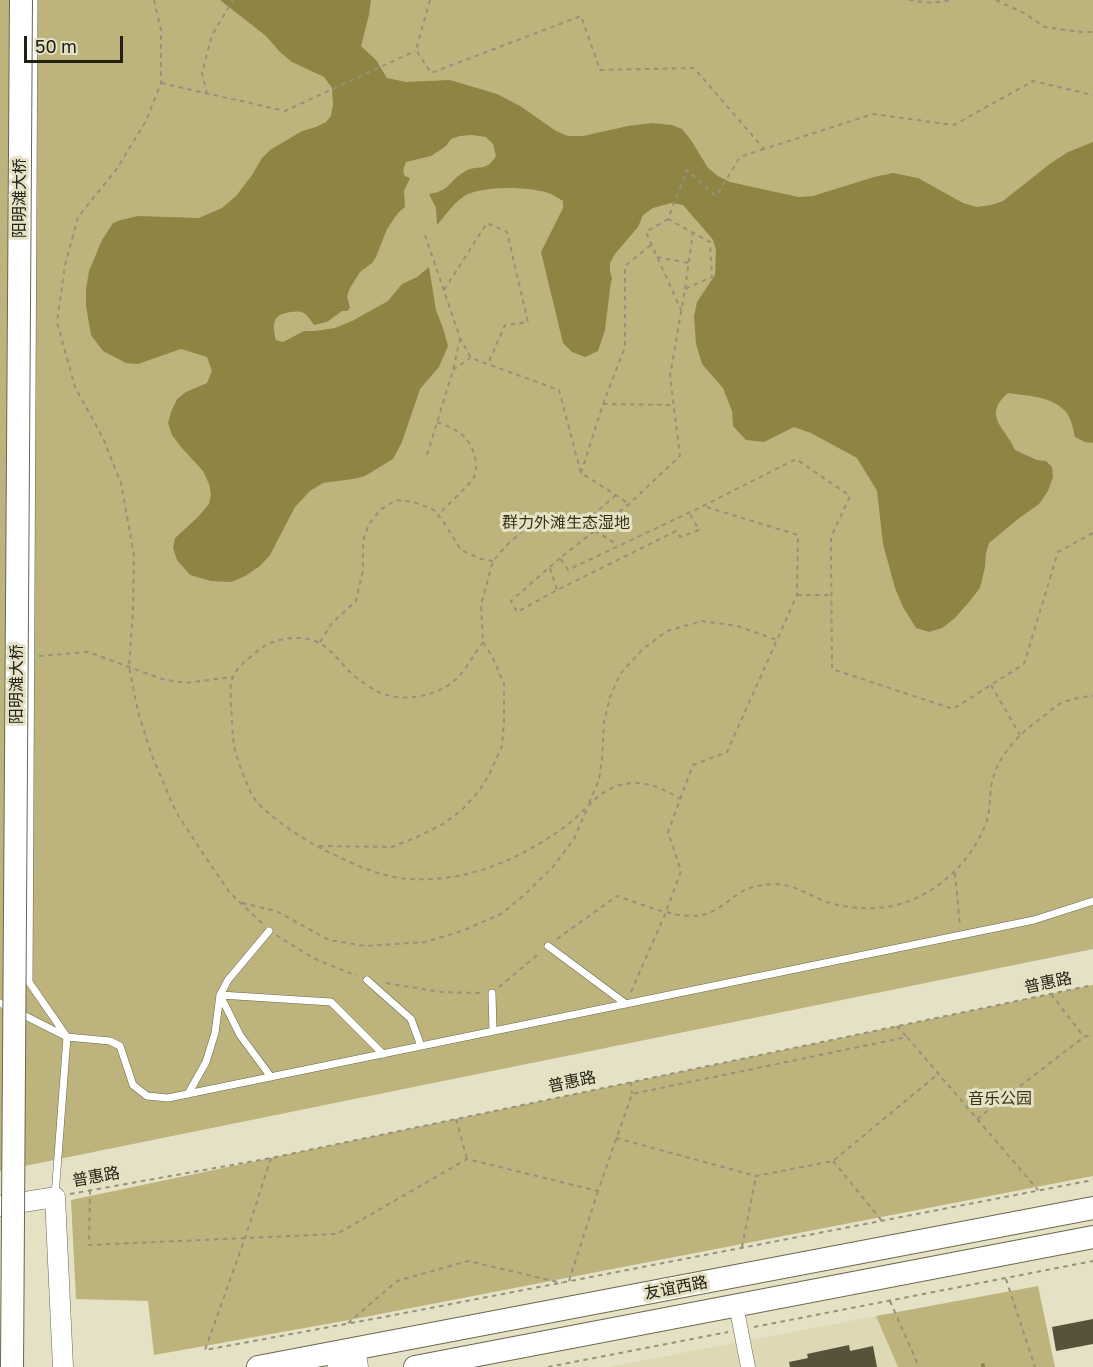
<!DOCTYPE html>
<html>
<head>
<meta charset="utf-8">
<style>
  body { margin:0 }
  #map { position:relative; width:1093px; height:1367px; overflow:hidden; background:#e5e1c4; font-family:"Golos Text",sans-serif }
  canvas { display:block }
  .scale { position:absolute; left:24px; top:36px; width:99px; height:27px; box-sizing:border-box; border:3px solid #222015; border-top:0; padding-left:8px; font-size:18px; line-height:21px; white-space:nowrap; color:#222015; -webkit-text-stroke:4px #e5e1c4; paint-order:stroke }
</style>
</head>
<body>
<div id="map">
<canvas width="1093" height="1367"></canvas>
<div class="scale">50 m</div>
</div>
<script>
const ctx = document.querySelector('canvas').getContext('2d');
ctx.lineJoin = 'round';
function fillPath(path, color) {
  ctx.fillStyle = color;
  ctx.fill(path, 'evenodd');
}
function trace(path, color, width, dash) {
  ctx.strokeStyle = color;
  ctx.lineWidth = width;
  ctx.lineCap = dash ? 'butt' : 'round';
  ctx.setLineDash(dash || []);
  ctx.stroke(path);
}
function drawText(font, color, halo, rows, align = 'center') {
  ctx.font = font + ' "Golos Text","Noto Sans SC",sans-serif';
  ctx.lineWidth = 6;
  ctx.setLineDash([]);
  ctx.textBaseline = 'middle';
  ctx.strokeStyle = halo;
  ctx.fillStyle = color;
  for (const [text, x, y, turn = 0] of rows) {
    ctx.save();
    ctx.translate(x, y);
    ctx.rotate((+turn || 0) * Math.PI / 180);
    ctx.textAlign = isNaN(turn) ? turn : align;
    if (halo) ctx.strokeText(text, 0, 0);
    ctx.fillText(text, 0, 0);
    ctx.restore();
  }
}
fillPath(new Path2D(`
  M876,1316L898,1367H608Z`), '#ded9b4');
fillPath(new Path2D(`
  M0,0H1093V949L0,1171Z
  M1093,985V1176L349,1320L154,1355L148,1301L76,1299L71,1200Z
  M1038,1286L1055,1367H898L876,1316Z`), '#bcb47c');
fillPath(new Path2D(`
  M220,0H371L369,15L361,46L376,60L387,78L406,82L450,80L497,94L520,106L556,131L568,136H583L628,126L652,123L672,125L682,129L691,140L708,168L718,176L730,182L798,197L813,196L874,177L893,173L918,178L963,203L977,207L991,205L1003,201L1051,163L1068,152L1093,142V443L1085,442L1075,437C1073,428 1071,416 1064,410C1050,396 1028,396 1008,393C981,416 1007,429 1015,450L1037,460L1046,461L1052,467L1053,477L1048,491L1039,504L1018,519L989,543L986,553L985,567L980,588L969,602L954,619L942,628L929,632L916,628L903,607L895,588L883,544L877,491L857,458L811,433L794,427L764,442L746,440L733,426L732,411L723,388L702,364L696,344L694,316L697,302L715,275L716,250L713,240L709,235L683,205L671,203L653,208L643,215L638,227L615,254L610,263V272L612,278L610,288L605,330L598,351L585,357L572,352L563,343L541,252L563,208V201C559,199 555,196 551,194C533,186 478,185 463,197C453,204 445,216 437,225L436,208L429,194C450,191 449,181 464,172C478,163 485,174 496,156L493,144L486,137L472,135L460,136L451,139L446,146L431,156L406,162C404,167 402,171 405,176L410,178L404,191L405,207L398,213L387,229L376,257L372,263L360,272L350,288L347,296L350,308L347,311H342L327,322L314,325C310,320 307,313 301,312C300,311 292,312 291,312C272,314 272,325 276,340L283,342L304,331H315L335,328L352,321L388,301L402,284L417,277L429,267L436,310L443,328L448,346L439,367L420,389L402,442L393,459L365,476L353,479L323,483L310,491L295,507L270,555L260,566L245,576L231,582L211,581L190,575L177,560L173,548L175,538L197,518L209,504L211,494L209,484L203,471L181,447L172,435L168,423L171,412L177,399L186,392L207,383L212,371L207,357L181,349L138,364L126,363L103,351L91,335L86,306V289L89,271L102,240L113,223L121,220L138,216L199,218L222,208L236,196L252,175L262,158L270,150L302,131L316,127L326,122L331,116L333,104L332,88L324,77L292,62L280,52L266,36Z`), '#8e8544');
trace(new Path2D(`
  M983,1365V1367`), '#8e8544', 4);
fillPath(new Path2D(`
  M1093,1319V1344L1056,1351L1052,1327Z
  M849,1345L850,1351L873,1346L877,1367H790L789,1362L808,1358L807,1354Z`), '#57533a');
const service = new Path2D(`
  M34,0L29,982L67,1037L110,1041L120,1046L133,1085L147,1096L168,1098L1034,920L1093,901
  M548,946L626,1004
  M367,980L411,1019L421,1046
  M492,993L493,1031
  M220,995L331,1002L383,1054
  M220,995L240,1035L271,1077
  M0,1003L67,1037L55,1196
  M188,1094L206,1062L215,1033L220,995L228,980L269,931`);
const minor = new Path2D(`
  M736,1305L748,1367`);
const secondary = new Path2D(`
  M0,1206L55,1197L63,1367
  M355,1349L358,1367
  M336,1352L338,1367`);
const primary = new Path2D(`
  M258,1367L1093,1208
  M415,1367L1093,1237`);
trace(service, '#6a674d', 8);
trace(minor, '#6a674d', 15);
trace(secondary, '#6a674d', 21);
trace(primary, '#6a674d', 24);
trace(new Path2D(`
  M154,0L161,30V83L146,121L116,170L78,217L65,265L57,322L75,387L103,438L121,483L134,555L133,610L129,667L138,712L152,756L176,812L200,849L230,893L263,924
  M430,0L416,50L431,73L581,16L600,70L694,68L764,149L873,114L954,125L1033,81L1093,95
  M909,0L932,3L951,0
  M996,0L1024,13L1045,27L1081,32H1093
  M161,83L285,111L415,51
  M207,94L202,73L212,35L233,0
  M764,149L740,157L716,196L687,170L668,219L710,242L712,277L685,289L670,376L680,456L629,504L560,558L568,570L703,506L796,459L850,496L831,537L832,669L953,709L1024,664L1058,552L1093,533
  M668,219L646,232L681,310
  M425,235L460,338L471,358L559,390L581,473L616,495L629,504
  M657,257L689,263
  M685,289L693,232
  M444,290L487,223L507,232L528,322L505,325L488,364
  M453,370L470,358
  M603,404L672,405
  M437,422C455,429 468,434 474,454C476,460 477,470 474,477C470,485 447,505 439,514
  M427,455L453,370L460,339
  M581,473L603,404L625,347V266L652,244
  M616,495L585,522L595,531L618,545
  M560,558L511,601L517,612L557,590L676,531L680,537L699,530L689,512
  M550,568L557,590
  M797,595H832
  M320,642L332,623L356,601L363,570V541L369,524L380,510L396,500L414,502L434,510L443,521L461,550L481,559L493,561
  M483,642C475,653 468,666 459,676C443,694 411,702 387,695C375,692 362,682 352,674C335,658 327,640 301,638C284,637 267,642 255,653C247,660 237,667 233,677C229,685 231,695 231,704C232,717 232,732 234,745C237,761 244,777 251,793C259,811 303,839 322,849C345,860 373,874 399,878C462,885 516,862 566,826C584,813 597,791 620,785C643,779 661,787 680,799
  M39,656L88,652L162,679L185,683L232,677
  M991,685L1020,735
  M589,803L599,780L602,759L604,722L610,697L620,674L643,649L667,631L702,621L737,626L777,640
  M319,846L392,847L417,837L443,824L462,810L479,791L489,775L502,746L504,721V684L492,656L483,642L481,605L493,561L507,545L527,527L549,518L574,519L585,522
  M955,873L960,926
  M242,903L276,911L329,940L366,946L425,942L462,931L501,914L523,896L552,868L574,839L587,809
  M276,935L313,958L357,976
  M557,939L617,896C642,904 683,923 709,913C719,909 727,902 735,896C747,887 759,885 773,884C793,884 807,894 824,901C840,907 861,909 878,908C927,904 969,868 986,823C991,810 989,795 992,782C999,753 1020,733 1044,716C1050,711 1055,706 1062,703C1072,698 1083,697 1093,696
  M386,983L441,992L481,993
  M499,987L541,952
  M631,992L666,912L681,871L668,832L693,765L727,752L797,595L798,535L703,506
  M1051,994L1084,1037
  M897,1026L907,1037
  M631,1082L632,1094
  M456,1119L467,1159
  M977,1119L1084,1037L1093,1034
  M616,1138L756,1176L833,1161L938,1074
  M271,1158L245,1238L205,1350L389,1316L1093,1180
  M833,1161L882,1221
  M90,1190L89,1245L337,1234L467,1159L598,1191L632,1094L907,1037L1038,1190
  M70,1194L271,1158L1093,985
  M742,1247L756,1176
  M1006,1279L1035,1367
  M569,1281L598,1191
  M890,1301L919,1367
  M348,1323L397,1281L468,1261L562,1283
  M754,1327L1093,1261
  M548,1367L728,1332`), '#95927c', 2, [4.5, 4.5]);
trace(service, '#fff', 7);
trace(minor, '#fff', 14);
trace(secondary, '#fff', 20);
trace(primary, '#fff', 22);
const trunkBridge = new Path2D(`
  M12,1367L21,0`);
trace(trunkBridge, '#6a674d', 24, []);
trace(trunkBridge, '#fff', 22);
drawText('16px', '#222015', '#e5e1c4', [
  ["阳明滩大桥",20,198,-90],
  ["阳明滩大桥",17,684,-90],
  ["普惠路",1048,983,-12],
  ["普惠路",572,1082,-12],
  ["普惠路",96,1177,-10],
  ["友谊西路",676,1288,-11]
]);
drawText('16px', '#363214', '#e5e1c4', [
  ["群力外滩生态湿地",566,523],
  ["音乐公园",1000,1099]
]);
</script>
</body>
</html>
